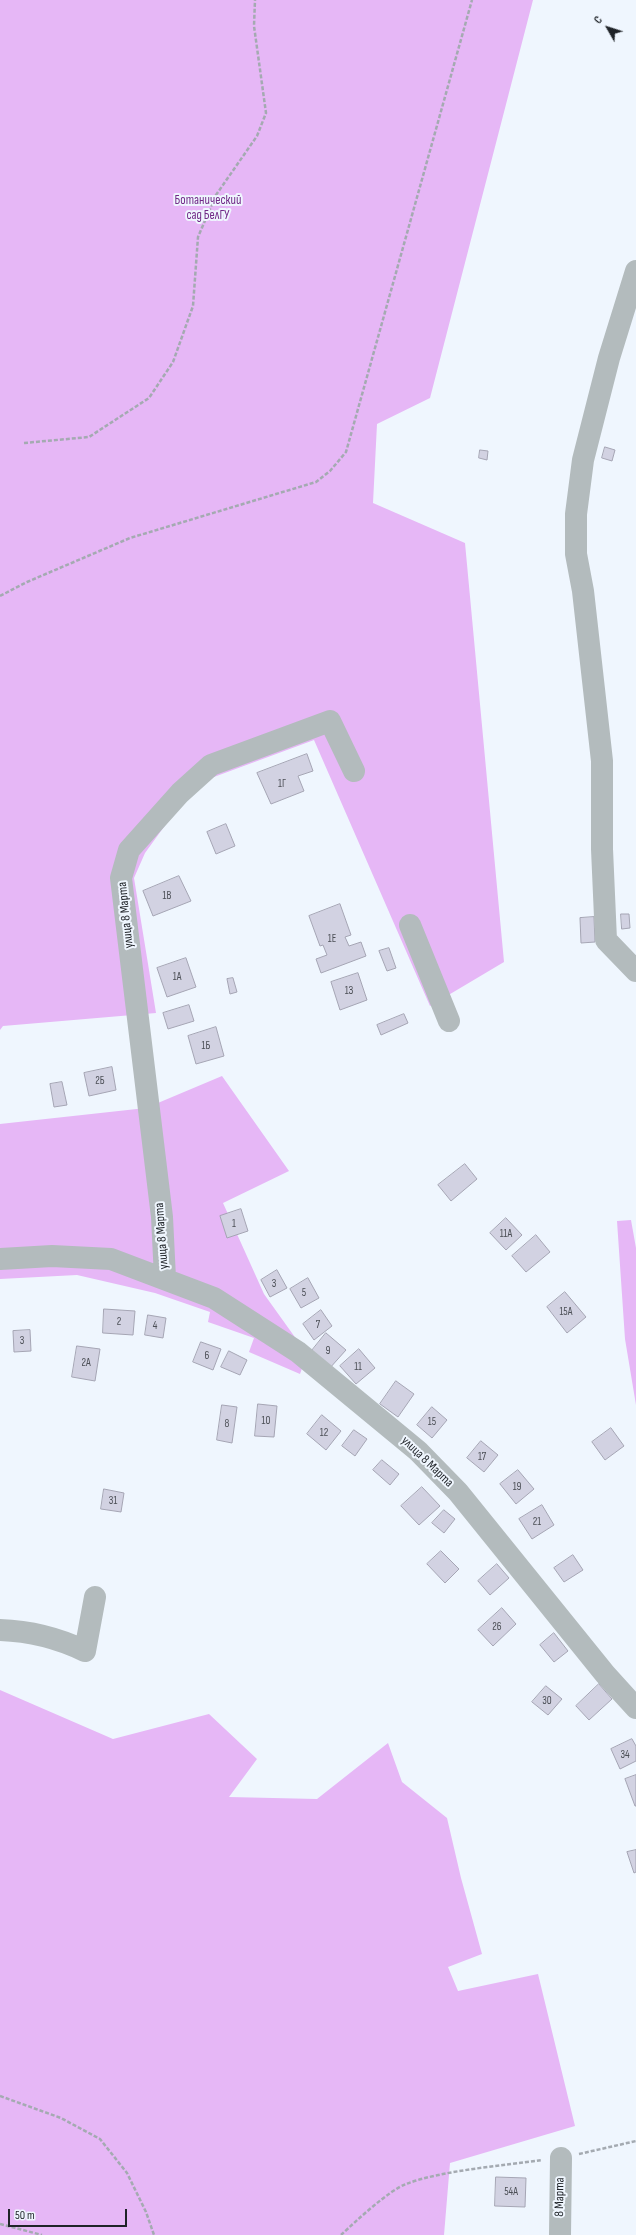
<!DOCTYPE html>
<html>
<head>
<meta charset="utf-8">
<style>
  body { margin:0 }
  #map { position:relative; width:636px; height:2235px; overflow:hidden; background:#eff6fe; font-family:"Sofia Sans Condensed",sans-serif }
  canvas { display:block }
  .north { position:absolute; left:588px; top:8px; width:40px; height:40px; -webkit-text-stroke:3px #eff6fe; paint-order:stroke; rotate:309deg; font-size:11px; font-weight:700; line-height:16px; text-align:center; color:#1f2328 }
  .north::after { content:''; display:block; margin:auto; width:14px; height:18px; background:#1f2328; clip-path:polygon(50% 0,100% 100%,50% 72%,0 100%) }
  .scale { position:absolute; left:8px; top:2209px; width:119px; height:18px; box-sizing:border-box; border:2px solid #1f2328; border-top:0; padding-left:5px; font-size:12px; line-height:14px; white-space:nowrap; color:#1f2328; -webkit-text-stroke:3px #eff6fe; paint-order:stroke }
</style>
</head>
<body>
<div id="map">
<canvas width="636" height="2235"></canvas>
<div class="north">С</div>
<div class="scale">50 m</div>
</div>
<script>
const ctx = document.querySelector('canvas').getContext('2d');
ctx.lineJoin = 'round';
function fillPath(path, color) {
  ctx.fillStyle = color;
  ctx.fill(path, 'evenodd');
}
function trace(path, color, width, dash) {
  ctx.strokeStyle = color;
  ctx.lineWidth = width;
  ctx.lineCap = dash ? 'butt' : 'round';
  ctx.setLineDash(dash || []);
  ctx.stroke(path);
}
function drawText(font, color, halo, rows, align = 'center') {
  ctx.font = font + ' "Sofia Sans Condensed",sans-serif';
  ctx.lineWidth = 4;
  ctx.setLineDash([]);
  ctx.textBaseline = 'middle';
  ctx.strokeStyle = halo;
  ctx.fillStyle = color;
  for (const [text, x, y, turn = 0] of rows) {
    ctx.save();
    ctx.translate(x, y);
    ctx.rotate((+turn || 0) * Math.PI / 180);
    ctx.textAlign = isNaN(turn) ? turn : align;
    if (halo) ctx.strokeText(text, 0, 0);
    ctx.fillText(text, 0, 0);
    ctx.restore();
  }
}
fillPath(new Path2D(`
  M0,0H533L430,398L377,424L373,503L465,543L504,962L430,1006L314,740L195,784L145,853L134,878L156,1013L3,1026L0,1030Z
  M222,1076L289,1171L223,1203L264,1294L307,1354L300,1374L249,1352L254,1338L208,1322L210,1312L155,1293L77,1275L0,1279V1124L146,1108Z
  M631,1220L636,1248V1405L625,1339L617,1221Z
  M0,1690L113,1739L209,1714L257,1759L229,1797L317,1799L388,1743L402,1782L447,1818L461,1878L482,1954L448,1967L458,1991L538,1974L575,2126L450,2163L444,2235H0Z`), '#e6b7f6');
const building = new Path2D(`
  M605,447L615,450L612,461L602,458Z
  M480,450L488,451L487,460L479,458Z
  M307,754L313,771L298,776L304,791L271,804L257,773Z
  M226,824L235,846L216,854L207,832Z
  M179,876L191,901L153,916L143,891Z
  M340,904L351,935L345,937L349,946L361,942L366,956L321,973L316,959L327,955L323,945L320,946L309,916Z
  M621,914H629L630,928L622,929Z
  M594,917L595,942L581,943L580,918Z
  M389,948L396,968L387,971L379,951Z
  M186,958L196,987L167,997L157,968Z
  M358,973L367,1000L340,1010L331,982Z
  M233,978L237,992L230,994L227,979Z
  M189,1005L194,1021L168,1029L163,1013Z
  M404,1014L408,1023L381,1035L377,1025Z
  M216,1027L224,1056L196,1064L188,1036Z
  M112,1067L116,1090L89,1096L84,1073Z
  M62,1082L67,1105L54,1107L50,1084Z
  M465,1164L477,1179L451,1201L438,1185Z
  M241,1209L248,1231L227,1238L220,1216Z
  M506,1218L522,1235L506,1250L490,1233Z
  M536,1235L550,1252L526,1272L512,1256Z
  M277,1270L287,1288L270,1297L261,1280Z
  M308,1278L319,1298L301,1308L290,1289Z
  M565,1292L586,1317L567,1333L547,1307Z
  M104,1309L135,1311L133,1335L103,1333Z
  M321,1310L332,1326L314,1340L303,1324Z
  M148,1315L166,1318L163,1338L145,1335Z
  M30,1330L31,1351L14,1352L13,1331Z
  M326,1333L346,1350L329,1369L310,1353Z
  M201,1342L221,1349L213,1370L193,1362Z
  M77,1346L100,1349L95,1381L72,1377Z
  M359,1349L375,1368L356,1384L340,1366Z
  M229,1351L247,1360L240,1375L221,1367Z
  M396,1381L414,1394L398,1417L380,1404Z
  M258,1404L277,1406L274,1437L255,1436Z
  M222,1405L237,1407L232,1443L217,1440Z
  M432,1407L447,1420L432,1438L417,1425Z
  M322,1415L341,1431L326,1450L307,1434Z
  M611,1428L624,1446L605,1460L592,1442Z
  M354,1430L367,1439L355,1456L342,1446Z
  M481,1441L498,1455L484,1472L467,1458Z
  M382,1460L399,1474L390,1485L373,1470Z
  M518,1470L534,1489L516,1504L500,1484Z
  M422,1487L440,1506L419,1525L401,1506Z
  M104,1489L124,1493L121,1512L101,1509Z
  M542,1505L554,1525L532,1539L519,1519Z
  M444,1510L455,1519L444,1533L432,1523Z
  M441,1551L459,1569L445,1583L427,1564Z
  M573,1555L583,1570L564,1582L554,1568Z
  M497,1564L509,1578L490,1595L478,1581Z
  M502,1608L516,1624L493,1646L478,1630Z
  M554,1633L568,1651L554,1662L540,1645Z
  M599,1684L612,1699L589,1720L576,1706Z
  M546,1686L562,1699L548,1715L532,1702Z
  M632,1739L636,1746V1761L620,1769L611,1749Z
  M636,1775V1806H635L625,1779Z
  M636,1850V1872L634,1873L627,1852Z
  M496,2177L526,2178L525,2207L495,2206Z`);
fillPath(building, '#d2d2e2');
trace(building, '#a5a5b4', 1);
trace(new Path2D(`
  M24,443L89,437L149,398L173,362L193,306L198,237L216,195L257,136L266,113L254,26L255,0
  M0,596L27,582L130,538L316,482L330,471L346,452L472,0
  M0,2096L61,2118L100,2139L127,2173L146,2212L154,2235
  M579,2154L636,2141
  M0,2224L42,2235
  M341,2235C356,2221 388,2191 406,2184C443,2170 502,2166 542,2160`), '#a4aab1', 2.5, [4, 2]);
trace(new Path2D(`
  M636,271L609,358L583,460L576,514V554L583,591L602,761V849L606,940L636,971
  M410,925L449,1021
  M0,1259L52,1256L111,1259L214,1298L298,1352L418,1451L458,1492L605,1674L636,1708
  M165,1278L162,1217L121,878L129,850L180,793L211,765L330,721L354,771
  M0,1630C30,1631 58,1638 85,1651L95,1597
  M560,2235L561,2158`), '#b3bbbd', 22);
drawText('11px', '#4c4f56', null, [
  ["1Г",282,784],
  ["1В",167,896],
  ["1Е",332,939],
  ["1А",177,977],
  ["1З",349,991],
  ["1Б",206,1046],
  ["2Б",100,1081],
  ["1",234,1224],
  ["11А",506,1234],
  ["3",274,1284],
  ["5",304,1293],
  ["15А",566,1312],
  ["2",119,1322],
  ["7",318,1325],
  ["4",155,1326],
  ["3",22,1341],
  ["9",328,1351],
  ["6",207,1356],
  ["2А",86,1363],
  ["11",358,1367],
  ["10",266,1421],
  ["15",432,1422],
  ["8",227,1424],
  ["12",324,1433],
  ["17",482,1457],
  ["19",517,1487],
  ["31",113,1501],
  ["21",537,1522],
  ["26",497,1627],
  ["30",547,1701],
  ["34",625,1755],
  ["54А",511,2192]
]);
drawText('13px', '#712987', '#eff6fe', [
  ["Ботанический",208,201],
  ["сад БелГУ",208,216]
]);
drawText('13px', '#1f2328', '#eff6fe', [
  ["улица 8 Марта",126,915,-96],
  ["улица 8 Марта",162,1236,-94],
  ["улица 8 Марта",427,1462,44],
  ["8 Марта",560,2197,-89]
]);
</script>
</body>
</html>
